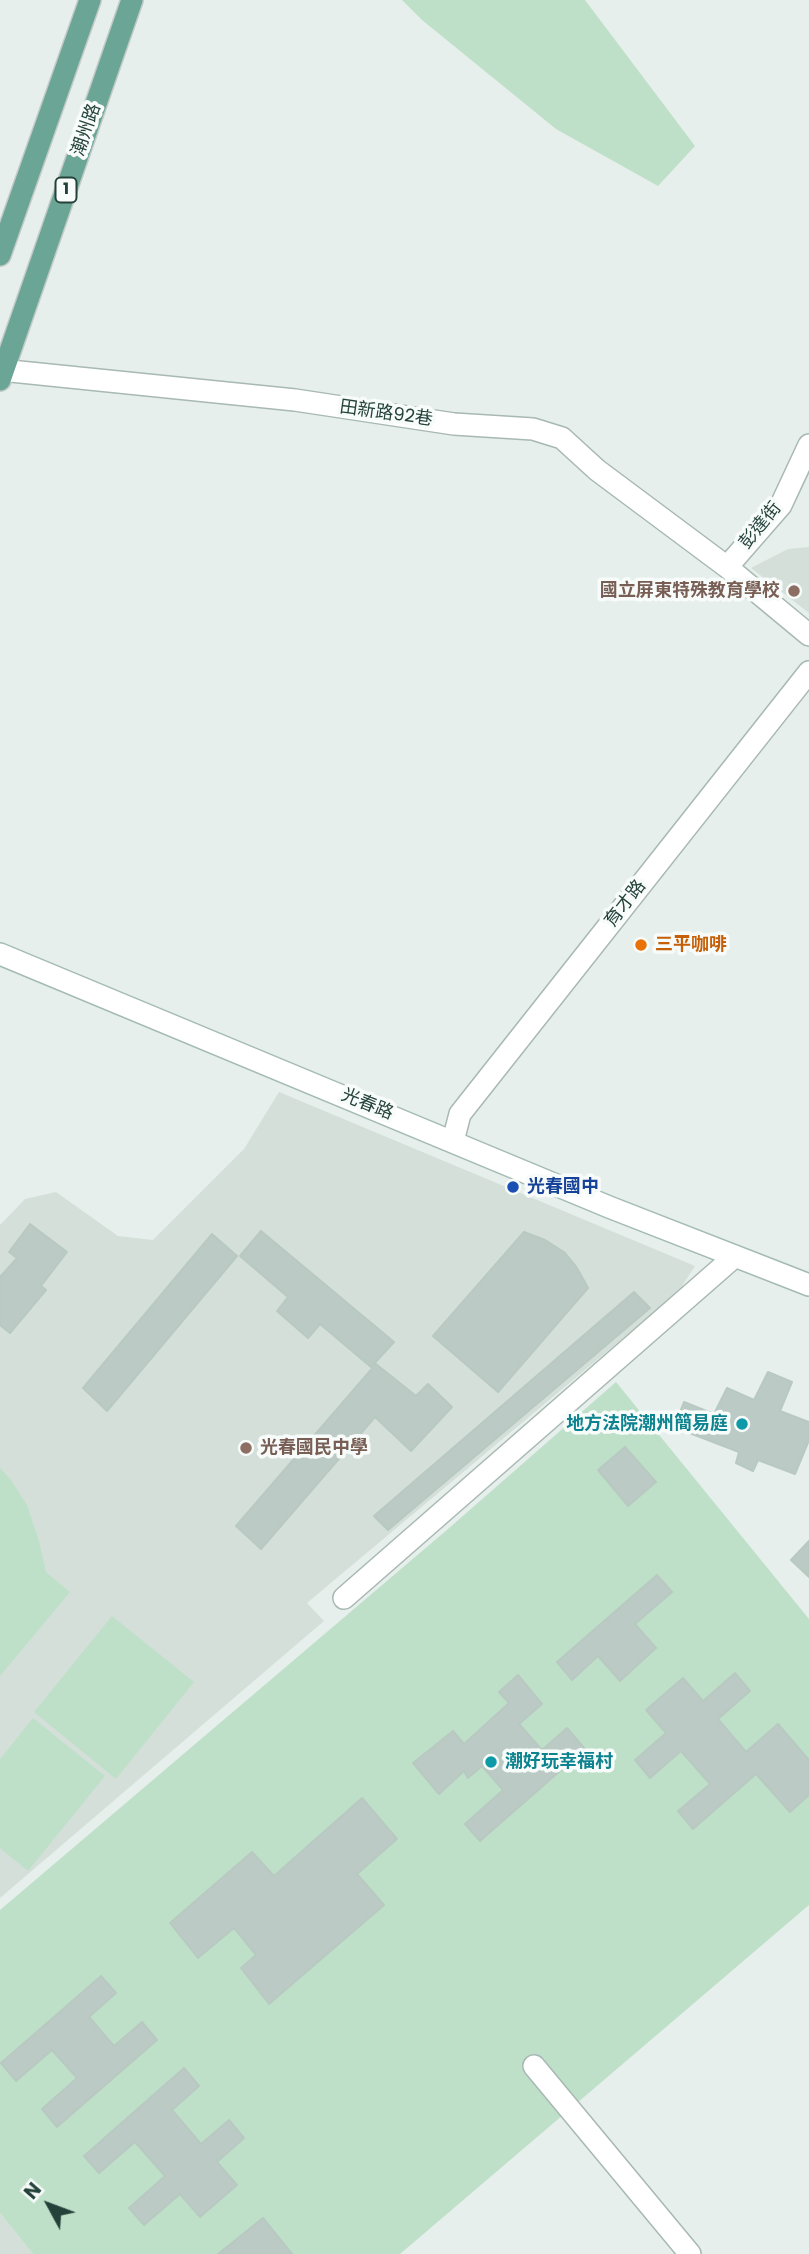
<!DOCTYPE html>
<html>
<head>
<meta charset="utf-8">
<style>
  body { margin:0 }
  #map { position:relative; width:809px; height:2254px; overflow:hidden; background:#e6efeb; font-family:Poppins,sans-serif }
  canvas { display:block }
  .north { position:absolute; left:14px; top:2170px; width:70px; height:70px; -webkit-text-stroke:5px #f7fbf9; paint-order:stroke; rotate:311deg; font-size:19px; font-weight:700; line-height:28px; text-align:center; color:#24423a }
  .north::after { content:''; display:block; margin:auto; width:24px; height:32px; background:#24423a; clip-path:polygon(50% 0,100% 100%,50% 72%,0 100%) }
</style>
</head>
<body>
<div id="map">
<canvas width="809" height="2254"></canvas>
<div class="north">N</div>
</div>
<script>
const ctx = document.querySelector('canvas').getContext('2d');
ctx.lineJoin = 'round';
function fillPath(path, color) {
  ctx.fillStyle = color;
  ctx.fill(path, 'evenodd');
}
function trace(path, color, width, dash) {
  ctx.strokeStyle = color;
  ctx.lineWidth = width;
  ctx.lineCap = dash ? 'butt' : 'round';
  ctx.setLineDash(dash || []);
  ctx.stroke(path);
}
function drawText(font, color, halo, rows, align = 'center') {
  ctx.font = font + ' Poppins,"Noto Sans TC",sans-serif';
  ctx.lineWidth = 7;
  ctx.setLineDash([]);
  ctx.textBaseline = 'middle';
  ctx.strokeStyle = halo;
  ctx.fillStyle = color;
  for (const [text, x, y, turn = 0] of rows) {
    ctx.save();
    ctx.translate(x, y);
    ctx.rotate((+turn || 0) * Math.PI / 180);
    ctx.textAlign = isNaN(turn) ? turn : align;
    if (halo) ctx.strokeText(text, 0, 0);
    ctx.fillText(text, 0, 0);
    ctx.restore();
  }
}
fillPath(new Path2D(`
  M809,547V613L751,568L788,549Z
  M279,1092L695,1266L678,1292L307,1603L324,1621L0,1898V1225L25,1199L56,1192L118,1236L153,1240L244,1149Z
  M0,2213L33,2254H0Z`), '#d4dfda');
fillPath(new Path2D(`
  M402,0H585L695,146L658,186L556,129L422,20Z
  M616,1382L809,1619V1905L400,2254H33L0,2213V1910L448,1529Z
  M0,1468L11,1480L27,1505L39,1541L46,1572L70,1592L0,1676Z
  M112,1616L194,1682L116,1779L34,1712Z
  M33,1718L105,1776L28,1871L0,1848V1759Z`), '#bfe0c8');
const building = new Path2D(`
  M30,1224L67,1252L41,1286L46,1290L10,1333L0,1325V1277L17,1258L9,1252Z
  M261,1231L394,1342L371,1367L320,1324L308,1338L277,1311L288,1297L240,1256Z
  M524,1232L545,1240L564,1252L577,1268L588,1288L498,1392L433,1336Z
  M212,1234L237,1256L107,1411L83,1388Z
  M634,1292L650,1308L388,1530L374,1516Z
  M376,1364L416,1396L428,1384L452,1407L411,1451L375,1417L261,1549L236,1526Z
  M768,1372L792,1382L780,1411L809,1422V1440L795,1474L758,1460L753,1471L736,1463L739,1452L674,1427L684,1402L714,1414L727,1388L754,1400Z
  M625,1447L656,1482L628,1506L598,1470Z
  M809,1541V1577L791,1560Z
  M657,1575L672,1592L635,1624L656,1648L620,1681L598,1656L572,1680L557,1662Z
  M735,1673L750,1691L718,1719L746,1752L778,1724L809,1760V1795L790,1812L756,1774L693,1829L678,1811L710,1784L681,1751L650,1778L635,1760L666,1733L646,1710L683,1678L703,1701Z
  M518,1675L542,1704L519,1724L542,1750L567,1728L585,1749L480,1841L465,1824L503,1790L482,1766L468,1778L464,1771L439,1794L413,1763L453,1731L464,1744L509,1703L499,1692Z
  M362,1798L397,1839L357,1874L384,1905L269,2004L241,1968L256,1955L234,1928L198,1958L170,1923L252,1852L274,1876Z
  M101,1976L116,1993L89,2017L114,2046L142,2022L157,2040L57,2127L42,2109L77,2078L52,2050L16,2081L1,2063Z
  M184,2068L199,2086L172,2110L201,2144L229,2120L244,2138L217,2162L237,2185L200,2217L180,2194L144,2225L129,2208L165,2176L135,2142L99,2173L84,2156Z
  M263,2218L292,2254H218Z`);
fillPath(building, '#bbcac4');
trace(building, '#b8c9c2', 2);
const street = new Path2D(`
  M0,370L295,400L454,424L533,429L562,438L597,470L727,567L809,635
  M727,567L781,505L809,445
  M453,1141L460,1114L809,672
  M344,1598L734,1257
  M534,2066L690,2254`);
const secondary = new Path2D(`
  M0,954L609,1207L809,1285`);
const primary = new Path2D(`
  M0,255L90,0
  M0,380L132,0`);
trace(street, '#a8b8b2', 24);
trace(secondary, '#a4bbb3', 24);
trace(primary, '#c2cac8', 24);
trace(street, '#fff', 21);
trace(secondary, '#fff', 21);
trace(primary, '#6aa596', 21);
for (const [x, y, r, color] of [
  [794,591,7,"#8d6e63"],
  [641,945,7,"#e8710a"],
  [513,1187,7,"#1a4fb4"],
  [742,1424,7,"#0f9aa8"],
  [246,1448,7,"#8d6e63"],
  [491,1762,7,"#0f9aa8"]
]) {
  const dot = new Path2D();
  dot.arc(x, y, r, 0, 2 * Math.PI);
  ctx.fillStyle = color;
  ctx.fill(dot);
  trace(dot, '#f7fbf9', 2.5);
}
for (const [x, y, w] of [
  [66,190,21]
]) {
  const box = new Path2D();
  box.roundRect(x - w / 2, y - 12.5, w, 25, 5);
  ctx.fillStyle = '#f7fbf9';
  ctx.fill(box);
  trace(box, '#24423a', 2);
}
drawText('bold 16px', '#24423a', null, [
  ["1",66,190]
]);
drawText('18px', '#24423a', '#f7fbf9', [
  ["潮州路",87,130,-71],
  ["田新路92巷",386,414,8],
  ["彭達街",761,526,-51],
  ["育才路",626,904,-52],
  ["光春路",367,1105,22]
]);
drawText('bold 18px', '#785e54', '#f7fbf9', [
  ["國立屏東特殊教育學校",780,591],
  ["光春國民中學",260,1448,"left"]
], 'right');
drawText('bold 18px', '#c56008', '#f7fbf9', [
  ["三平咖啡",655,945]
], 'left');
drawText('bold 18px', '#164399', '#f7fbf9', [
  ["光春國中",527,1187]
], 'left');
drawText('bold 18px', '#0d838f', '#f7fbf9', [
  ["地方法院潮州簡易庭",728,1424],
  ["潮好玩幸福村",505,1762,"left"]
], 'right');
</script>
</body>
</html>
